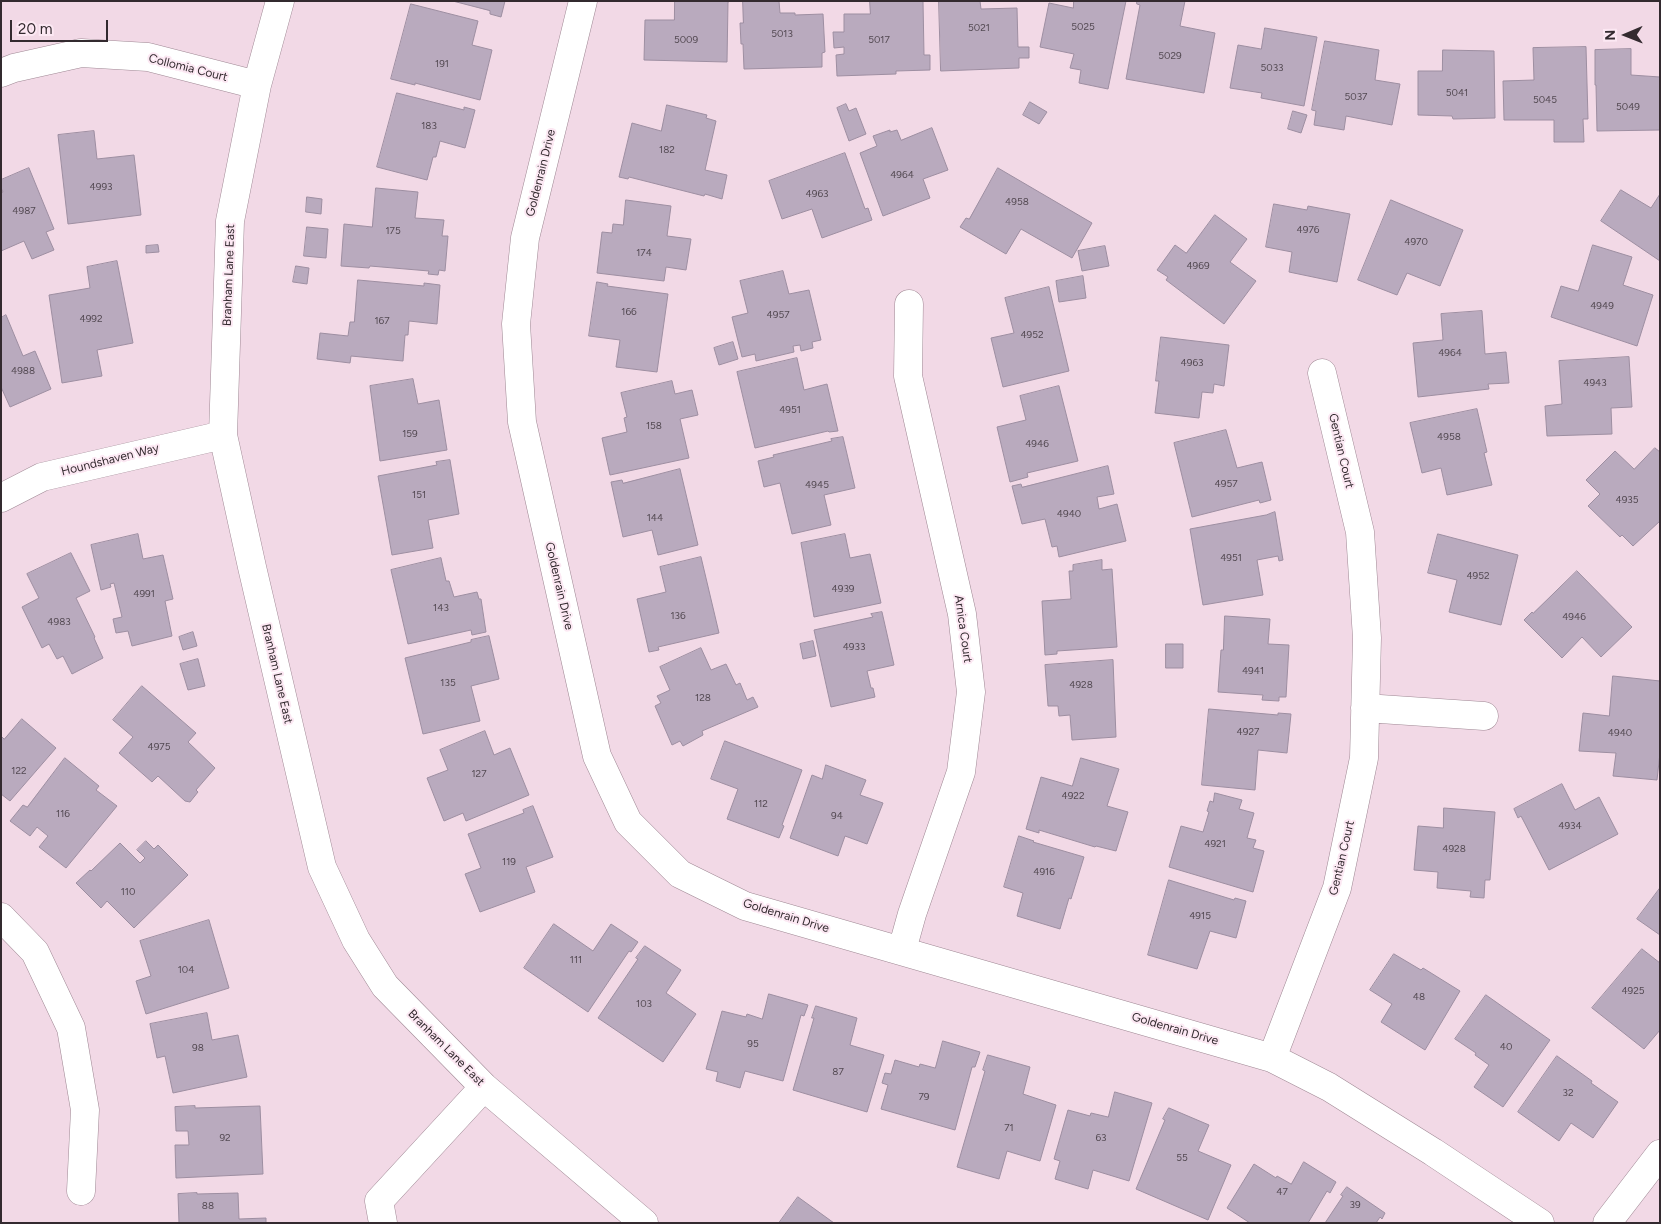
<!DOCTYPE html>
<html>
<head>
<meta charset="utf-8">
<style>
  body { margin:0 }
  #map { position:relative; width:1661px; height:1224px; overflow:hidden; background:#f2d9e6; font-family:Figtree,sans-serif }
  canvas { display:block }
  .frame { position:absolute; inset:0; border:2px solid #332a2f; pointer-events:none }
  .north { position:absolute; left:1601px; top:10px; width:50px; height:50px; -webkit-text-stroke:4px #fce8f3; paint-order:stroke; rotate:269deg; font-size:14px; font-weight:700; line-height:20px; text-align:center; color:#332a2f }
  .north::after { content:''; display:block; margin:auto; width:18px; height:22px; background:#332a2f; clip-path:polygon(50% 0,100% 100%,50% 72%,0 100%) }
  .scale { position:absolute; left:10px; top:20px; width:98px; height:22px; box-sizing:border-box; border:2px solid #332a2f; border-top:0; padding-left:6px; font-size:15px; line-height:18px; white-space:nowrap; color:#332a2f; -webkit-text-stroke:4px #fce8f3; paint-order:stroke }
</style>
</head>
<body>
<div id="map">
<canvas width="1661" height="1224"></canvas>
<div class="frame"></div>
<div class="north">N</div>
<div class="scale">20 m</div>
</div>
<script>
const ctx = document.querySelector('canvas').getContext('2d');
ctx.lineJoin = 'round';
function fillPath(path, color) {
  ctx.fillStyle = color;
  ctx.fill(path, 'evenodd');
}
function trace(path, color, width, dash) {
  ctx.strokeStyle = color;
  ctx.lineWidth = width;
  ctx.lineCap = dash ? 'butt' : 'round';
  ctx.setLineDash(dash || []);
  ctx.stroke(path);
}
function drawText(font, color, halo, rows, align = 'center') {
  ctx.font = font + ' Figtree,sans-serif';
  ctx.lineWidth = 4;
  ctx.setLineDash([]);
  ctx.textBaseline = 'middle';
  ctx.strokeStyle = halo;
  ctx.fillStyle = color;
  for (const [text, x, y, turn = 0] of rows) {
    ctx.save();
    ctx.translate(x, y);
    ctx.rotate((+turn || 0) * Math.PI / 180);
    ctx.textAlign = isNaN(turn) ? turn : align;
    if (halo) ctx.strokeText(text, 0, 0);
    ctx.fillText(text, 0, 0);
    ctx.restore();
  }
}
const building = new Path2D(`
  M453,1H505L501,17L490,14V11Z
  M675,1H731L728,2L727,62L644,60L645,20H674Z
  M743,1H779L780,13H795V15L823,14L825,52L822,53V67L744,69L743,44H741L740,23H743Z
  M870,1H923L924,55H930V70L896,71V74L837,76L836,55L844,54V47L834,48L833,32H844V14H870Z
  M939,1H980L981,9L1017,8L1018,47H1029V58H1019V68L941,71Z
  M1074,1H1126L1108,89L1079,83L1081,70L1070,68L1074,54L1040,47L1049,3L1073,8Z
  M1137,1H1185L1180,26L1215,33L1204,93L1126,79L1140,5L1137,4Z
  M411,4L478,21L472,45L492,50L480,100L415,83V85L391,79Z
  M1265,28L1317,37L1304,106L1261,98L1262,93L1230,88L1238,45L1261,49Z
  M1325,41L1379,50L1375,80L1400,84L1392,125L1346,116L1344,130L1314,125L1316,111L1312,110Z
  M1586,47L1588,119H1583L1584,142H1554V120H1504L1503,81L1534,80L1533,48Z
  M1631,49V75L1660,77V130L1597,131L1596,85H1595V50Z
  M1443,50L1494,51L1495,118L1453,119L1452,116L1418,115V71H1442Z
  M397,93L464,110V107L475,110L465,148L440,141L436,157H433L427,180L377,167Z
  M1030,102L1047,112L1039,124L1023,115Z
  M846,104L849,111L856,108L866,134L849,141L837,108Z
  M667,105L707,115L706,118L716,121L705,170L727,175L722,199L705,194L704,196L629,177L628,179L619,177L632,123L661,131Z
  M1293,111L1307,115L1301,133L1288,129Z
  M932,128L948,170L923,179L930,198L883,216L860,153L877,146L873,136L890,130V132L897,130L901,140Z
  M94,131L97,159L134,155L141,215L68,224L58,135Z
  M845,153L865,209L868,208L872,220L822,238L812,209L782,219L769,181Z
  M29,168L54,229L46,232L54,250L32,259L24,241L1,251V193L3,192L1,188V180Z
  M998,168L1092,223L1072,258L1021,229L1006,254L960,227L966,218L969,219Z
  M376,188L418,192L415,218L444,220L442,236H448L445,271L439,270L438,275L428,274L429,271L370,266L369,268L341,266L344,224L372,227Z
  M1621,190L1651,208L1660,194V261L1601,221Z
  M307,197L322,199L321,214L306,212Z
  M626,200L671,206L667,236L691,239L686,270L666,267L664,281L597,273L602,232L612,233L613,224L623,225Z
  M1391,200L1463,230L1440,286L1407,273L1397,295L1358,280Z
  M1274,204L1307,210L1308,206L1350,214L1337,282L1289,272L1292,252L1266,247Z
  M1215,215L1247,239L1230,262L1256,281L1224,324L1166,280L1168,277L1157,270L1175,245L1186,253Z
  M307,227L328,229L326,258L304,256Z
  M158,245L159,252L146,253V246Z
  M1593,245L1632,257L1623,285L1653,295L1637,346L1551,317L1561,286L1578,291Z
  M1105,246L1109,266L1082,271L1078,251Z
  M117,261L133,343L97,350L102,376L62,383L49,295L90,288L87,267Z
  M296,266L309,268L307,284L293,282Z
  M783,271L789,294L809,290L821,340L812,342L813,348L801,351L800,345L793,346L794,352L756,361L755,354L742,357L732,317L748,313L740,281Z
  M1083,276L1086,298L1059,302L1056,281Z
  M358,280L424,286V283L440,285L437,324L409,321L408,335H405L403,361L351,356L350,363L317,359L320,333L348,336L350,322H354Z
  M597,282L608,284L607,286L668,294L657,372L616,367L620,340L589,336Z
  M1049,287L1069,371L1003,387L991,338L1014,333L1005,298Z
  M1482,311L1485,354L1506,352L1509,383L1488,384L1489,389L1418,397L1413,343L1443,340L1441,314Z
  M6,315L23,356L35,351L51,389L10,407L1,387V318Z
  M1161,337L1229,345L1224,386L1214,384L1213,393L1202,392L1199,418L1155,413L1159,381H1156Z
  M733,342L738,359L719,365L714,348Z
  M1629,357L1632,407L1611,408L1612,434L1547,436L1545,406L1562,404L1559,361Z
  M797,358L804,390L827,384L838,431L829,432L828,431L755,448L737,372Z
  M413,379L418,404L439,400L447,450L380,461L370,386Z
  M672,381L675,394L692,390L698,415L680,419L689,458L610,475L602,438L627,432L624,418L627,417L621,393Z
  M1059,386L1078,461L1027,473L1028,477L1010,482L997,427L1026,420L1020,396Z
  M1477,409L1487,452L1484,453L1492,485L1447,495L1441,468L1422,473L1410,423Z
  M1226,430L1237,468L1262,462L1271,500L1260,503L1259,500L1192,517L1174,443Z
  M843,437L855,488L824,495L831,525L792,534L780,483L764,487L758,461L774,457L773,455L832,441L831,439Z
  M1655,448L1660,452V521L1633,546L1622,535L1620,537L1588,506L1600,494L1586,480L1615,451L1634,469Z
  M450,460L459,514L428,520L433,548L392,555L378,476L437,465L436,462Z
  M1108,466L1114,494L1097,497L1099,509L1117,504L1126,541L1059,557L1057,546L1052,547L1045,519L1022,524L1012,486L1021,484L1022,487Z
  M680,469L698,545L658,555L652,530L623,537L611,482L622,480L623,483Z
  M1275,512L1283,560L1279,561L1278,556L1257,560L1263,595L1203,605L1190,529L1266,515Z
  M138,534L143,559L163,555L173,599L165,601L172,636L132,646L128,631L116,633L113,619L122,617L114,583L110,584L111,587L101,590L91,545Z
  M845,534L850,558L870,554L881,603L814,617L801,543Z
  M1438,534L1518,555L1501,625L1449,612L1457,580L1428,573Z
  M71,553L90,591L76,598L95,637L94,638L103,658L72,674L63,656L57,659L49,644L42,648L22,607L39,598L27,574Z
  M701,557L719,633L658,647L659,650L649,652L637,599L666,592L660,567Z
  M441,558L446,581H449L454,597L477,592L479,599H481L486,632L472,635L471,630L408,644L391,570Z
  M1102,560V570L1112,569L1117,647L1057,651V654L1045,655L1042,601L1071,599L1069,571H1073V565Z
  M1577,571L1632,627L1601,657L1582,637L1562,658L1524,620L1532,612L1533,613Z
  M882,612L894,665L867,671L871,688H873L875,697L831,707L814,630L873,617L871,614Z
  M1225,616L1270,619L1268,644L1289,645L1286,697H1279V701L1262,700L1263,695L1218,692L1221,650H1223Z
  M193,632L197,646L183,650L179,637Z
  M489,636L499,679L471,686L480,721L423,734L405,658L471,642V640Z
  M813,641L816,656L803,659L800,644Z
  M1166,644H1183V668H1166Z
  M701,648L711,670L726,664L736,685L740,683L747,700L753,697L758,707L702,731L703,735L683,746L680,741L672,745L655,706L661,703L657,696L670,690L660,667Z
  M198,659L205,686L188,690L180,664Z
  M1113,660L1116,737L1072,740L1070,715L1059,716L1058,706H1048L1045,665Z
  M1613,676L1660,681V753L1657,780L1613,776L1616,753L1579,751L1583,713L1609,716Z
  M142,686L196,733L188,742L215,768L196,790L198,792L190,802L185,801L158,776L152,782L119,753L133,737L113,720Z
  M1209,709L1278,715V713L1291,714L1287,753L1258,750L1255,790L1202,785Z
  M22,719L56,748L10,801L1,794V736L4,739Z
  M485,731L494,755L510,748L529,795L466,821L463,813L444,821L427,778L448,770L440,750Z
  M725,741L802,770L782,825L784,826L779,838L727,819L738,789L711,779Z
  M65,758L99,786L96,790L117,806L66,868L39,847L48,836L37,827L30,836L10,821L23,805L27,807Z
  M1081,758L1119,769L1107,806L1128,812L1116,851L1096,846L1095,847L1039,830V833L1026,829L1041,777L1072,786Z
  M826,765L866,780L860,795L883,803L867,844L845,836L838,856L790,838L812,775L822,779Z
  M1562,784L1575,810L1599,797L1618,834L1549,870L1521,816L1518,818L1514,809Z
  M1215,793L1242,800L1239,809L1254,813L1247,838L1256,840L1253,848L1264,851L1253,892L1169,867L1181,826L1203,832L1209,812L1207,811L1210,801L1213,802Z
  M533,806L553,857L526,867L535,892L480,912L465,874L481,868L468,834L524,813L523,810Z
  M1444,808L1495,812L1490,880H1485L1484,898L1470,897L1471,891L1437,888L1438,872L1414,870L1418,826L1443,828Z
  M1019,836L1034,841L1033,842L1084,857L1071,899L1069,898L1060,929L1017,916L1023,893L1004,887Z
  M146,841L154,849L158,845L188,875L134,928L107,901L101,908L76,883L90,870L91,871L120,843L140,863L145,858L137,850Z
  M1169,880L1234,900L1235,898L1246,901L1236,938L1210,931L1197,969L1148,955Z
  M1660,888V935L1637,919Z
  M209,920L229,988L146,1014L136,981L151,976L140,941Z
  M554,924L593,951L611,924L638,942L631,952L629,951L588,1012L524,968Z
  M645,946L681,970L666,993L696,1014L663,1062L598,1018L638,959L636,958Z
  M1642,949L1660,963V1030L1644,1049L1592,1008Z
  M1394,954L1421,970L1423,968L1460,991L1425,1050L1381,1022L1392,1004L1370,990Z
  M769,994L808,1005L804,1016L801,1015L783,1081L745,1071L740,1088L716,1081L718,1072L706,1069L722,1011L746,1017L747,1014L762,1019Z
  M1486,995L1550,1040L1503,1107L1474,1087L1489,1065L1475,1055L1476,1053L1455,1039Z
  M816,1006L857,1018L850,1045L884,1055L867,1112L793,1090L814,1018H812Z
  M207,1013L212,1040L238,1035L247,1077L173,1093L165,1056L157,1058L150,1024Z
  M943,1041L980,1052L975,1067H972L955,1130L881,1109L888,1085L882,1083L885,1073L891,1074L895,1060L919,1067L920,1064L935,1068Z
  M988,1055L1030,1067L1023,1094L1056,1105L1040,1161L1007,1151L999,1179L957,1167L985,1071L983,1070Z
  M1557,1056L1592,1081L1591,1083L1618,1102L1593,1138L1571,1123L1559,1141L1518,1112Z
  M1115,1092L1152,1103L1129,1181L1093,1170L1088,1189L1055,1179L1060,1161L1054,1159L1068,1110L1090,1116L1091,1113L1108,1117Z
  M195,1106V1108L260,1106L263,1174L176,1178L175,1145H189L188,1131H176L175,1107Z
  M1169,1108L1209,1125L1198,1151L1231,1165L1208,1220L1136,1189L1165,1120L1163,1119Z
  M1304,1162L1336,1182L1330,1193L1327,1191L1308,1223H1250L1227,1208L1254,1164L1276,1178L1277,1176L1291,1184Z
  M1347,1187L1385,1213L1382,1219L1380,1217L1376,1223H1325L1343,1196L1341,1195Z
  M197,1193V1194L238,1193L239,1219L266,1218V1223H179L178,1194Z
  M798,1197L834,1223H779Z`);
fillPath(building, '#b9aabe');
trace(building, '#9d8ea1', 1);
const minor = new Path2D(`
  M280,1L257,85L230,221L223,435L252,567L322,867L356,940L385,986L484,1087L644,1223
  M583,1L525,238L516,324L522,422L597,756L628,822L680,874L745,906L1272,1058L1329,1087L1433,1152L1540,1223
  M1,73L14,68L81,53L148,57L257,85
  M1,498L42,477L223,435
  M1365,708L1484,716
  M1,917L35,952L71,1028L85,1110L81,1191
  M902,950L912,914L961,772L971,692L962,614L908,376L909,304
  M1272,1058L1337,888L1364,758L1367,638L1360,532L1322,373
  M383,1223L379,1201L484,1087
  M1607,1223L1660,1154`);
trace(minor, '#9f8894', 29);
trace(minor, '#fff', 28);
drawText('10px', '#544a53', null, [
  ["5025",1083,27],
  ["5021",979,28],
  ["5013",782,34],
  ["5009",686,40],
  ["5017",879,40],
  ["5029",1170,56],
  ["191",442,64],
  ["5033",1272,68],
  ["5041",1457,93],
  ["5037",1356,97],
  ["5045",1545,100],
  ["5049",1628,107],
  ["183",429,126],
  ["182",667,150],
  ["4964",902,175],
  ["4993",101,187],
  ["4963",817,194],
  ["4958",1017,202],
  ["4987",24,211],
  ["4976",1308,230],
  ["175",393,231],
  ["4970",1416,242],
  ["174",644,253],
  ["4969",1198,266],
  ["4949",1602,306],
  ["166",629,312],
  ["4957",778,315],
  ["4992",91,319],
  ["167",382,321],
  ["4952",1032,335],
  ["4964",1450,353],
  ["4963",1192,363],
  ["4988",23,371],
  ["4943",1595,383],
  ["4951",790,410],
  ["158",654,426],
  ["159",410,434],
  ["4958",1449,437],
  ["4946",1037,444],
  ["4957",1226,484],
  ["4945",817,485],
  ["151",419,495],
  ["4935",1627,500],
  ["4940",1069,514],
  ["144",655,518],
  ["4951",1231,558],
  ["4952",1478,576],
  ["4939",843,589],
  ["4991",144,594],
  ["143",441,608],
  ["136",678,616],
  ["4946",1574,617],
  ["4983",59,622],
  ["4933",854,647],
  ["4941",1253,671],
  ["135",448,683],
  ["4928",1081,685],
  ["128",703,698],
  ["4927",1248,732],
  ["4940",1620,733],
  ["4975",159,747],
  ["122",19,771],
  ["127",479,774],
  ["4922",1073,796],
  ["112",761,804],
  ["116",63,814],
  ["94",837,816],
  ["4934",1570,826],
  ["4921",1215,844],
  ["4928",1454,849],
  ["119",509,862],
  ["4916",1044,872],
  ["110",128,892],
  ["4915",1200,916],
  ["111",576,960],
  ["104",186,970],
  ["4925",1633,991],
  ["48",1419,997],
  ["103",644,1004],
  ["95",753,1044],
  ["40",1506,1047],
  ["98",198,1048],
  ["87",838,1072],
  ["32",1568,1093],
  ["79",924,1097],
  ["71",1009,1128],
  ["92",225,1138],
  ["63",1101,1138],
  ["55",1182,1158],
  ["47",1282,1192],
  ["39",1355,1205],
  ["88",208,1206]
]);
drawText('12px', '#332a2f', '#fce8f3', [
  ["Collomia Court",188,68,14],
  ["Goldenrain Drive",541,173,-76],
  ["Branham Lane East",229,275,-88],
  ["Gentian Court",1341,451,77],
  ["Houndshaven Way",110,460,-14],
  ["Goldenrain Drive",559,586,77],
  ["Arnica Court",963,629,82],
  ["Branham Lane East",277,674,77],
  ["Gentian Court",1342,858,-77],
  ["Goldenrain Drive",786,916,17],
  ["Goldenrain Drive",1175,1029,16],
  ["Branham Lane East",446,1048,45]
]);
</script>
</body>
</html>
